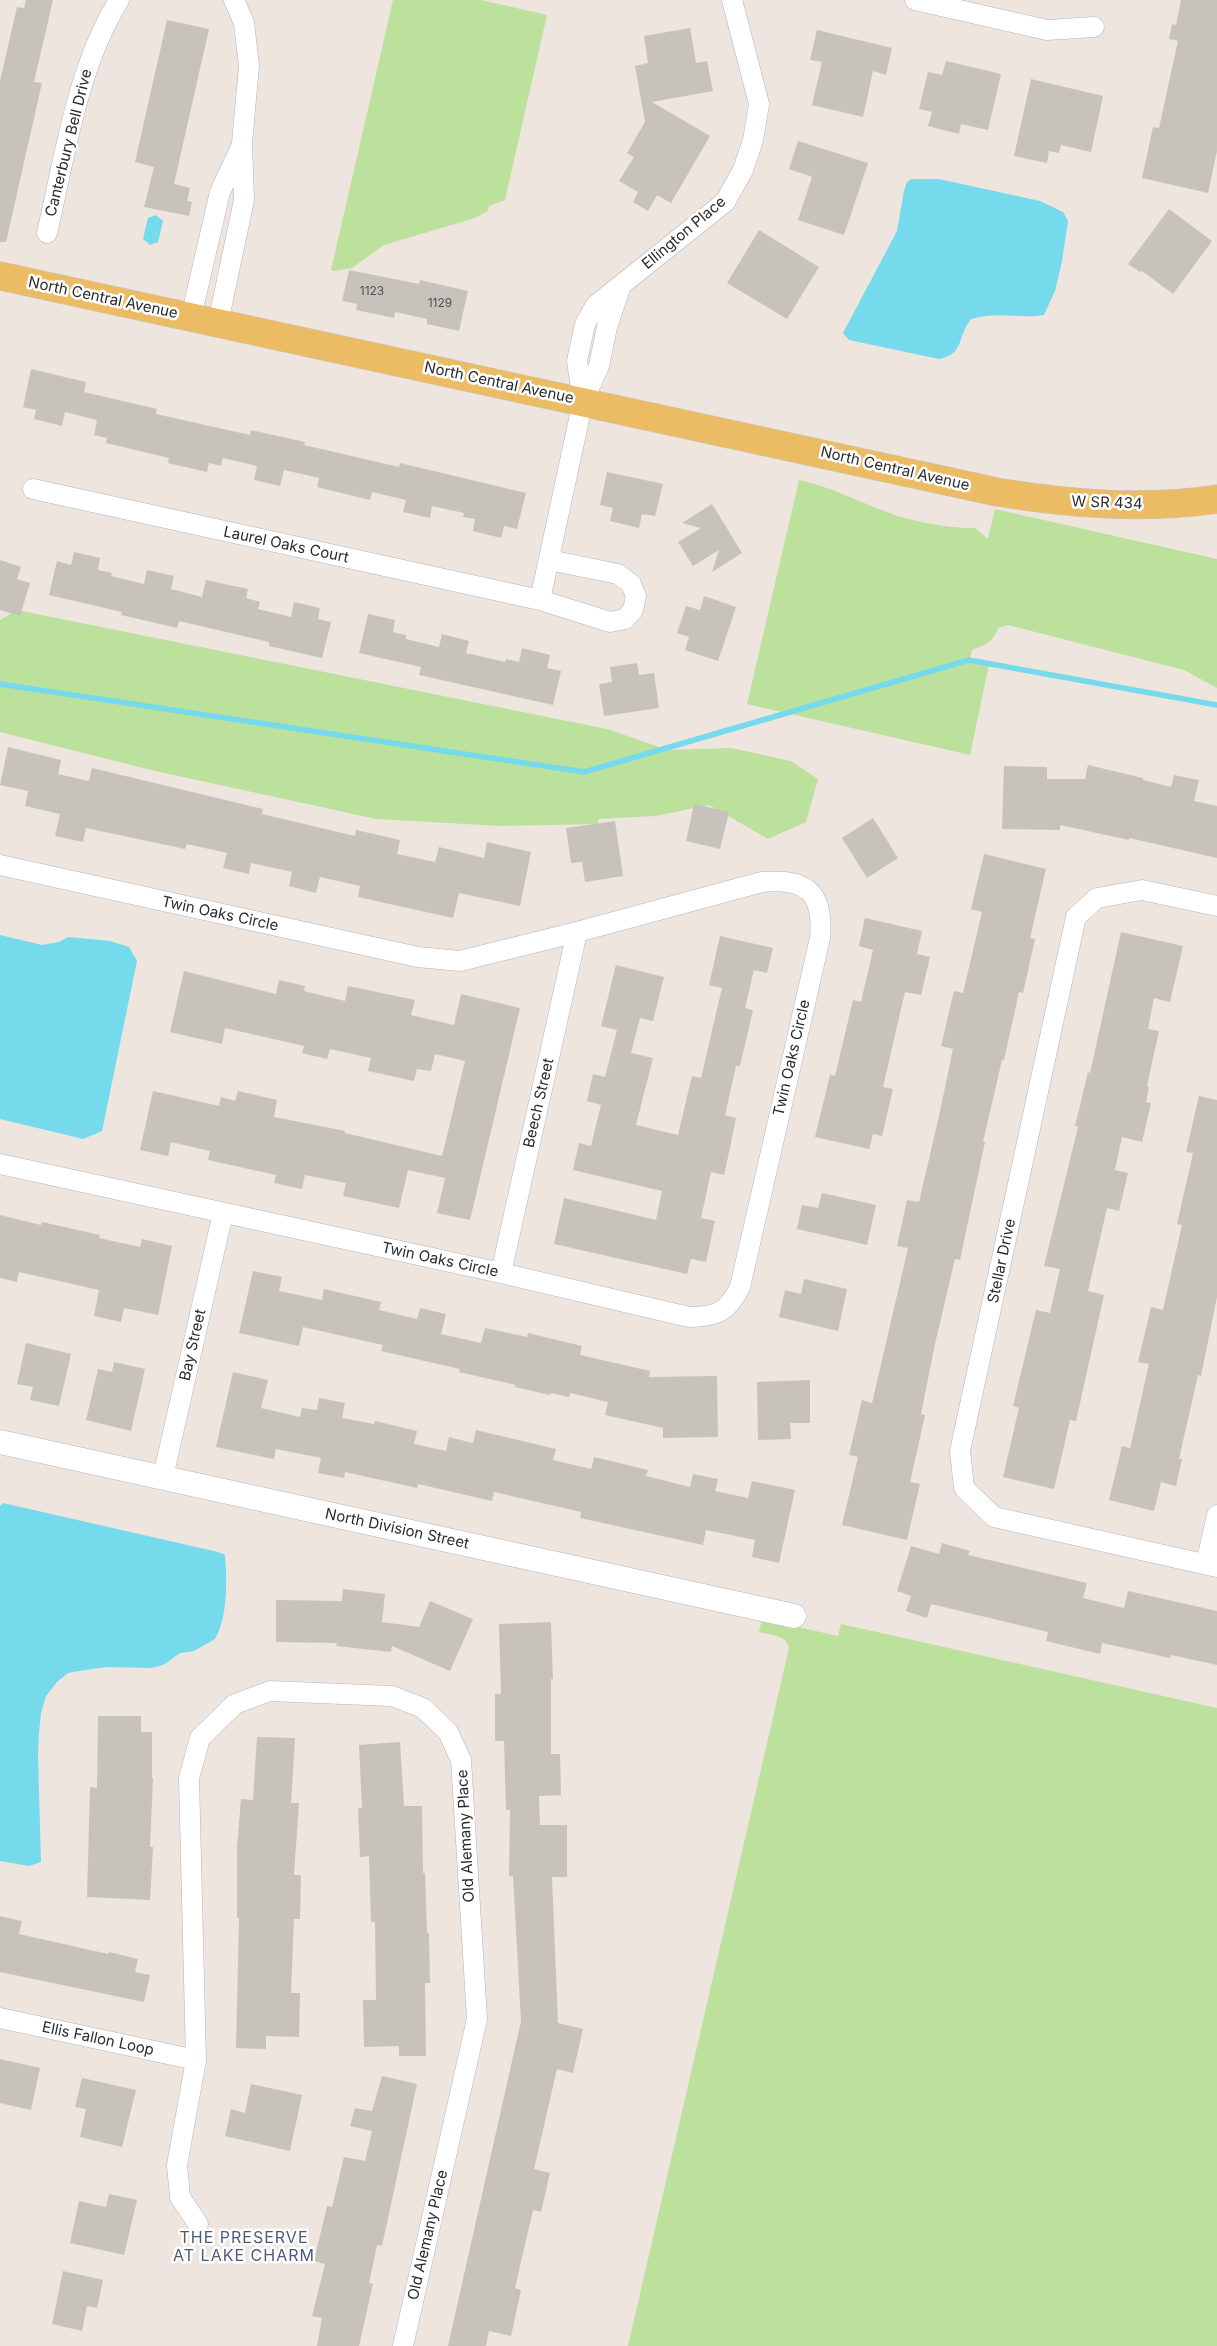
<!DOCTYPE html>
<html>
<head>
<meta charset="utf-8">
<style>
  body { margin:0 }
  canvas { display:block; background:#ede5de }
</style>
</head>
<body>
<canvas width="1217" height="2346"></canvas>
<script>
const ctx = document.querySelector('canvas').getContext('2d');
ctx.lineJoin = 'round';
function fillPath(path, color) {
  ctx.fillStyle = color;
  ctx.fill(path, 'evenodd');
}
function trace(path, color, width, dash) {
  ctx.strokeStyle = color;
  ctx.lineWidth = width;
  ctx.lineCap = dash ? 'butt' : 'round';
  ctx.setLineDash(dash || []);
  ctx.stroke(path);
}
function drawText(font, color, halo, rows, align = 'center') {
  ctx.font = font + ' Inter,sans-serif';
  ctx.lineWidth = 5;
  ctx.setLineDash([]);
  ctx.textBaseline = 'middle';
  ctx.strokeStyle = halo;
  ctx.fillStyle = color;
  for (const [text, x, y, turn = 0] of rows) {
    ctx.save();
    ctx.translate(x, y);
    ctx.rotate((+turn || 0) * Math.PI / 180);
    ctx.textAlign = isNaN(turn) ? turn : align;
    if (halo) ctx.strokeText(text, 0, 0);
    ctx.fillText(text, 0, 0);
    ctx.restore();
  }
}
fillPath(new Path2D(`
  M393,0H481L547,15L505,200L489,206L488,211L475,218L384,245L352,268L334,271L331,270Z
  M799,480C832,487 856,501 887,512C909,521 951,529 975,528L988,539L995,509L1217,559V688L1184,670L1008,625L998,628C994,640 985,647 973,649L969,659L989,664L970,755L747,704Z
  M17,610L607,729L668,750L731,748L791,761L818,779L806,822L768,839L709,805L656,816L599,819L598,824L500,826L376,819L151,770L0,732V620Z
  M762,1619L838,1636L841,1624L1217,1708V2346H628L789,1648C787,1635 770,1635 759,1632Z`), '#bce19d');
fillPath(new Path2D(`
  M911,179H939L1040,201L1063,212L1068,221L1062,261L1055,291L1044,315C1019,319 998,311 971,319C957,336 965,354 939,359L849,340L843,333L897,231L904,191L907,182Z
  M156,215L163,221L158,242L150,245L143,239L148,218Z
  M0,935L42,945L59,942L68,937L110,941L129,947L137,961L102,1131L83,1139L0,1119Z
  M3,1503L218,1552L225,1555C227,1583 228,1615 215,1639L194,1651L180,1653L165,1664L152,1668L106,1667L79,1671L68,1673L57,1682L46,1696L41,1713L39,1733L38,1756L41,1862L29,1866L0,1861V1506Z`), '#75daeb');
trace(new Path2D(`
  M0,684L584,772L969,660L1217,705`), '#75daeb', 5.5);
fillPath(new Path2D(`
  M26,0H53L34,82L42,83L6,242H0V81L17,7L24,8Z
  M1181,0H1217V151L1208,193L1142,178L1153,127L1159,128L1178,41L1169,39L1172,24L1176,25Z
  M167,20L209,29L174,184L190,188L187,201L192,202L189,216L144,207L154,167L135,162Z
  M690,28L696,63L707,61L713,91L652,102L710,136L671,203L657,195L648,211L633,202L638,192L619,181L634,157L627,153L645,122L635,66L648,63L644,36Z
  M817,30L892,48L886,75L873,71L863,117L812,105L822,62L810,60Z
  M946,61L1001,74L988,130L961,124L959,134L928,126L932,112L919,109L928,72L942,75Z
  M1031,79L1103,96L1091,152L1061,145L1059,153L1049,151L1047,163L1014,156Z
  M798,141L868,163L844,235L798,220L812,177L789,169Z
  M1169,209L1212,241L1173,294L1142,271L1140,272L1128,264Z
  M759,230L819,267L787,319L727,283Z
  M349,270L419,284L420,280L468,291L459,331L427,324V319L395,312L394,318L356,310L357,304L342,301Z
  M31,369L86,382L84,392L157,409L156,414L250,435L251,430L305,442L304,445L399,467L400,463L526,493L517,529L504,526L501,538L473,531L475,519L463,517L464,513L432,506L430,518L403,512L406,500L372,492L370,500L317,487L319,478L284,470L280,486L254,480L257,466L223,458L221,466L209,463L207,472L168,463L169,458L106,443L107,438L94,435L97,420L65,412L62,426L34,419L36,410L23,407Z
  M607,472L663,484L655,516L642,514L639,528L610,521L613,508L600,505Z
  M712,504L742,553L712,572L719,550L693,566L678,542L701,528L682,523Z
  M74,552L100,558L98,570L112,573L111,576L144,584L147,570L174,576L171,589L202,597L206,580L248,589L246,598L260,602L258,609L291,617L294,602L320,608L318,619L331,622L322,658L269,646V642L179,621L177,628L121,615L122,612L49,595L57,561L71,565Z
  M0,560L21,567L17,579L30,583L20,616L0,610Z
  M704,596L736,607L718,661L685,650L689,637L677,633L686,606L700,610Z
  M368,614L395,620L393,632L406,635V639L439,647L442,634L469,641L466,653L505,662L506,659L519,662L522,648L550,655L547,668L561,671L553,705L419,675L421,667L359,653Z
  M637,663L639,675L654,673L659,708L604,716L599,684L612,682L610,667Z
  M8,747L61,760L58,774L89,781L92,768L263,809L262,814L355,836L356,830L400,840L397,854L435,862L439,847L484,858L487,842L531,852L520,906L459,893L453,918L358,897L360,886L320,877L316,893L289,886L292,872L251,863L249,874L223,868L227,853L187,844L185,849L86,828L83,842L55,836L60,814L25,806L28,791L0,785Z
  M1088,765L1143,778V780L1171,787L1174,775L1199,780L1194,801L1217,806V858L1129,838V840L1060,825V830L1002,829L1004,766L1047,767V779H1085Z
  M694,804L729,812L720,849L686,841Z
  M873,818L898,858L867,878L842,838Z
  M615,821L623,876L585,882L582,862L571,863L566,828Z
  M984,854L1046,869L1030,938L1035,939L1023,993L1019,992L1004,1060H1002L983,1142H985L960,1260L955,1259L935,1344L921,1414L925,1415L910,1482L920,1484L907,1540L842,1525L858,1457L849,1455L862,1400L872,1403L908,1248L897,1246L907,1200L919,1202L939,1116L953,1049L941,1046L954,991L963,993L982,912L971,909Z
  M865,918L922,931L917,954L930,957L921,995L905,992L883,1087L893,1089L882,1136L873,1134L869,1149L815,1137L830,1075L835,1076L853,1000L861,1002L873,950L859,946Z
  M1121,932L1183,946L1170,1002L1154,998L1148,1029L1159,1031L1147,1086L1149,1087L1146,1102L1151,1103L1142,1142L1122,1137L1115,1170L1128,1173L1119,1211L1107,1208L1088,1291L1104,1295L1076,1421L1070,1420L1054,1489L1003,1477L1019,1408L1013,1406L1036,1310L1050,1313L1060,1269L1044,1266L1078,1127L1075,1126L1088,1072L1090,1073Z
  M720,936L773,948L767,973L754,970L745,1008L753,1010L740,1066H736L725,1115L736,1118L730,1148L724,1175L711,1172L701,1218L715,1221L706,1262L691,1259L687,1274L554,1244L564,1198L656,1220L662,1191L573,1170L579,1143L591,1146L601,1105L587,1101L593,1074L605,1077L617,1030L601,1026L616,965L664,977L653,1021L640,1018L631,1053L653,1058L636,1125L678,1135L692,1076L701,1078L722,988L709,985Z
  M184,971L276,994L279,980L305,986L304,991L345,1001L348,986L415,1000L411,1015L454,1025L461,994L520,1008L470,1220L437,1213L445,1178L408,1170L399,1208L343,1196L346,1183L305,1175L302,1189L274,1183L276,1175L208,1160L210,1151L171,1142L168,1156L140,1150L153,1091L219,1106L221,1097L235,1101L238,1091L277,1100L274,1117L345,1131V1133L442,1156L465,1061L435,1054L431,1071L417,1069L414,1081L368,1071L371,1058L330,1049L327,1059L302,1053L304,1046L225,1028L222,1044L170,1032Z
  M1199,1096L1217,1100V1297L1201,1376L1198,1375L1179,1459H1182L1176,1486L1161,1482L1154,1511L1109,1500L1122,1446L1130,1448L1149,1364L1138,1362L1151,1307L1163,1310L1182,1225L1177,1224L1193,1153L1186,1152Z
  M822,1193L876,1205L867,1245L797,1229L802,1205L818,1208Z
  M0,1215L41,1225L42,1222L100,1235L99,1238L140,1247L142,1239L172,1246L158,1315L124,1308L121,1322L94,1316L99,1290L19,1272L17,1282L0,1278Z
  M253,1271L282,1277L279,1291L322,1300L324,1289L381,1302L379,1310L417,1319L420,1308L446,1314L441,1334L481,1343L485,1328L527,1337L528,1333L582,1346L580,1355L650,1371L649,1377L717,1376L718,1437L663,1438V1428L605,1415L608,1402L570,1393L569,1397L551,1393L550,1395L515,1387L516,1385L459,1372L460,1369L381,1351L383,1345L303,1327L299,1346L239,1333Z
  M804,1279L847,1289L838,1331L779,1317L785,1290L801,1294Z
  M26,1343L71,1354L59,1406L30,1400L33,1387L17,1384Z
  M114,1362L145,1369L131,1431L86,1420L98,1369L112,1372Z
  M233,1372L268,1380L261,1408L300,1417L302,1408L317,1410L319,1398L345,1403L342,1418L374,1424L375,1421L417,1431L414,1444L446,1451L449,1437L473,1443L476,1430L556,1449L553,1460L591,1469L594,1457L648,1470L646,1476L690,1487L693,1474L718,1479L715,1491L748,1498L752,1481L795,1490L779,1563L752,1557L755,1540L706,1530L703,1545L580,1518L581,1512L494,1492L492,1501L418,1484L417,1488L345,1472L344,1478L318,1473L321,1458L276,1449L274,1459L216,1447Z
  M810,1380V1423H790L791,1439L758,1440L757,1382Z
  M942,1543L970,1551L968,1555L1087,1583L1083,1598L1124,1608L1128,1591L1217,1611V1665L1171,1655L1170,1658L1102,1643L1100,1654L1046,1641L1048,1632L931,1604L927,1618L906,1611L911,1596L897,1591L911,1546L939,1554Z
  M343,1589L385,1594L382,1622L419,1627L430,1601L473,1619L450,1671L392,1646L391,1652L336,1646L337,1643L276,1642V1600L342,1601Z
  M551,1622L553,1679H551V1754H560L561,1795L539,1796L540,1825H567V1877H552L558,2023L583,2029L573,2073L557,2069L534,2169L550,2173L541,2212L533,2210L515,2288L521,2290L511,2336L489,2331L486,2346H448L521,2021L513,1876H509L510,1810H506L504,1741H495V1694H501L499,1624Z
  M98,1716H141V1732H152V1778H153L150,1847H153L150,1900L87,1897L90,1787L97,1788Z
  M257,1737L295,1738L291,1803H299L294,1875H301L300,1919H294L291,1993H300L299,2037L266,2036V2049L236,2048L239,1918H237V1848L241,1799L253,1800Z
  M400,1742L404,1806H422L423,1873H425L427,1933H429L430,1983H425L426,2056H399V2046L364,2047L363,2000H376L375,1922H371L369,1856L360,1857L358,1808H362L359,1745Z
  M0,1916L22,1921L19,1934L108,1954L109,1952L138,1959L135,1972L150,1975L144,2002L0,1972Z
  M0,2059L40,2068L31,2110L0,2103Z
  M382,2076L417,2084L382,2246L377,2245L369,2283L373,2284L359,2346H317L322,2318L312,2316L325,2264L314,2261L327,2206L332,2207L344,2157L365,2161L372,2131L350,2126L355,2108L372,2111Z
  M82,2078L136,2090L122,2147L80,2137L86,2109L75,2107Z
  M251,2084L302,2095L290,2151L225,2136L231,2109L245,2113Z
  M109,2194L137,2200L124,2255L70,2243L79,2201L106,2207Z
  M63,2271L103,2280L97,2308L87,2306L82,2331L52,2324Z`), '#c8c2bd');
const minor = new Path2D(`
  M915,0L1047,30L1094,27
  M47,233C65,156 77,68 119,0
  M191,317L220,192L241,147
  M218,323L244,200L242,143L249,66L244,23L234,0
  M583,401L577,361L585,324L596,305L725,202L743,170L753,140L759,104L732,0
  M33,489L540,600L610,622L625,619L633,610L636,596L631,584L618,574L549,560
  M540,600L583,401L599,366L607,327L620,288
  M0,865L418,957L460,961L577,932L762,882C806,878 824,892 820,938L740,1287C728,1312 716,1317 689,1317L501,1273L0,1164
  M1217,906L1142,890L1097,898L1076,917L960,1451L964,1488L994,1517L1217,1567
  M501,1273L577,932
  M163,1477L223,1213
  M1206,1564L1217,1515
  M0,2018L196,2060
  M198,2224L180,2197L177,2165L196,2060L189,1778L200,1738L235,1704L270,1691L392,1696L423,1708L448,1732L461,1760L477,2019L403,2346`);
const tertiary = new Path2D(`
  M0,1442L794,1616`);
const primary = new Path2D(`
  M0,276L997,492C1070,504 1143,510 1217,499`);
trace(minor, '#b1b5be', 21);
trace(tertiary, '#b1b5be', 25);
trace(primary, '#c4c4c4', 29);
trace(minor, '#fff', 20);
trace(tertiary, '#fff', 24);
trace(primary, '#ecbc64', 28);
drawText('12px', '#525150', null, [
  ["1123",372,291],
  ["1129",440,303]
]);
drawText('15px', '#2b2b2b', '#fff', [
  ["Canterbury Bell Drive",69,143,-76],
  ["Ellington Place",684,233,-40],
  ["North Central Avenue",103,298,12],
  ["North Central Avenue",499,383,12],
  ["North Central Avenue",895,469,13],
  ["W SR 434",1107,503,2],
  ["Laurel Oaks Court",286,545,12],
  ["Twin Oaks Circle",220,914,12],
  ["Twin Oaks Circle",792,1058,-77],
  ["Beech Street",539,1103,-77],
  ["Twin Oaks Circle",440,1260,12],
  ["Stellar Drive",1002,1261,-78],
  ["Bay Street",193,1345,-77],
  ["North Division Street",397,1529,12],
  ["Old Alemany Place",466,1836,-93],
  ["Ellis Fallon Loop",98,2039,12],
  ["Old Alemany Place",428,2235,-77]
]);
ctx.letterSpacing = '1px';
drawText('16px', '#4d5b7b', '#fff', [
  ["THE PRESERVE",244,2238],
  ["AT LAKE CHARM",244,2256]
]);
ctx.letterSpacing = '0px';
</script>
</body>
</html>
